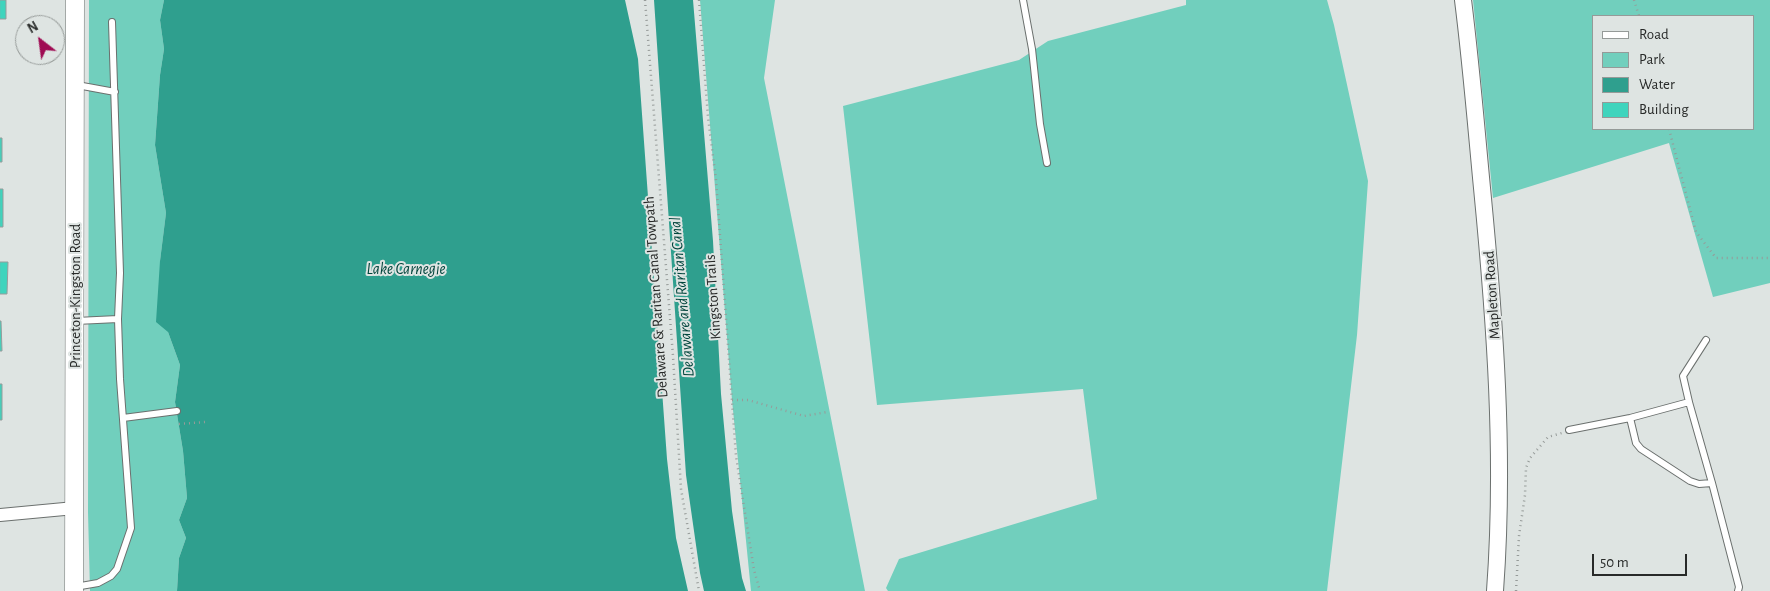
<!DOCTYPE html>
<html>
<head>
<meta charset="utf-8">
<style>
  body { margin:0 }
  #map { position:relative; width:1770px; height:591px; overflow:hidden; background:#dee4e2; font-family:"Alegreya Sans",sans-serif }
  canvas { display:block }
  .legend { position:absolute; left:1592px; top:15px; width:162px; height:115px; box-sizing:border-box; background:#dee4e2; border:1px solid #959a98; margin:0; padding:6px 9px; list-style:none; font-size:15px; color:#282a29 }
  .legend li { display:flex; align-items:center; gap:10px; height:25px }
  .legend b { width:25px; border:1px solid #959a98 }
  .north { position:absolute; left:15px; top:15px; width:50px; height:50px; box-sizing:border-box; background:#dee4e2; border:1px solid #959a98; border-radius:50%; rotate:330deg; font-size:14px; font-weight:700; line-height:20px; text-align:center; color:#282a29 }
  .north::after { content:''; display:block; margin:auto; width:18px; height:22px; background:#9f0b53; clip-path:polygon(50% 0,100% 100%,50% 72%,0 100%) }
  .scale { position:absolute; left:1592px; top:554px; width:95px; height:22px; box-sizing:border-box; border:2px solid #282a29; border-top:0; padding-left:6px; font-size:15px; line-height:18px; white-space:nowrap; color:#282a29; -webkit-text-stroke:4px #dee4e2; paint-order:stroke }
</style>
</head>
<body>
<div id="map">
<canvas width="1770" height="591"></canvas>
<ul class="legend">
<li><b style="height:6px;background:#fff"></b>Road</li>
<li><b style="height:14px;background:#71cfbd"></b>Park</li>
<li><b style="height:14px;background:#2f9f8e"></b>Water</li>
<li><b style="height:14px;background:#3fd4bd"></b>Building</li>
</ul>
<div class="north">N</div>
<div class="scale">50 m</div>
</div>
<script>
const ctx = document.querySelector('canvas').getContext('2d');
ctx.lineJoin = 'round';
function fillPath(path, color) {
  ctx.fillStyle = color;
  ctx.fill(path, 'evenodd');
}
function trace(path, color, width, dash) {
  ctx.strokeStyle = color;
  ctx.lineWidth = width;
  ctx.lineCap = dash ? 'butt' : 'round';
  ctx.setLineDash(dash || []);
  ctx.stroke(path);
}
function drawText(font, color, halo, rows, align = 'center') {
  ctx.font = font + ' "Alegreya Sans",sans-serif';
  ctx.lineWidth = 4;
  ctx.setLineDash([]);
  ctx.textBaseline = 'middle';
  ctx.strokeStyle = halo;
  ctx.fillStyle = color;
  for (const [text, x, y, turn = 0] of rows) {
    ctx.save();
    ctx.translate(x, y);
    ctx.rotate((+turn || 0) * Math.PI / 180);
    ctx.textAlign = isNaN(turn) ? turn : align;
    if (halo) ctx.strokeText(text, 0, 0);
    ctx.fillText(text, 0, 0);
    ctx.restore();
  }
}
fillPath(new Path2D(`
  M89,0H164L160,20L164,49L160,75L155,145L166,213L160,261L168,332L180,365L175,402L183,451L187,498L179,520L186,538L179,558L177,591H90L88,512Z
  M700,0H775L764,78L865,591H751L732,400Z
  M1186,0H1327L1334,25L1368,181L1357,335L1327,591H888L886,588L899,559L1097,499L1083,389L877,405L843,106L1019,60L1048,41L1186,5Z
  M1473,0H1770V283L1713,297L1669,143L1493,198ZM1594,16H1754V129H1594Z`), '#71cfbd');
fillPath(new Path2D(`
  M164,0H625L638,59L667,459L676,538L688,591H177L179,558L186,538L179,520L187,498L183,451L175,402L180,365L168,332L156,322L160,261L166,213L155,145L160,75L164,49L160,20Z
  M654,0H693L713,241L721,394L732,511L742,578L746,591H704L700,573L686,475Z`), '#2f9f8e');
const building = new Path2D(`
  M0,0H6V19H0Z
  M0,138H2V162H0Z
  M0,189H3V227H0Z
  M0,262H8L7,294H0Z
  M0,321H1L2,351H0Z
  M0,384H2V420H0Z`);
fillPath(building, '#3fd4bd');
trace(building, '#979c9b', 1);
const service = new Path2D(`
  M1023,0L1032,49L1040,124L1047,163
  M77,85L115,92
  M76,321L118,319
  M1689,402L1683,376L1706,340
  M123,418L177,411
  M1630,418L1636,443L1641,449L1690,481L1699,484L1712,483
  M1569,430L1630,418L1689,402L1712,483L1739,587L1738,591
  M75,587L98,583L111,576L117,569L131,528L120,379L118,319L120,273L112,22`);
const minor = new Path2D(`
  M0,515L75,508`);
const tertiary = new Path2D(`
  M1463,0C1471,63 1476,125 1482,188C1495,322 1505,456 1495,591`);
const secondary = new Path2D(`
  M74,591L75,0`);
trace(service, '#6b706e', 8);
trace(minor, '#6b706e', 14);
trace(tertiary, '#6b706e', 18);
trace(secondary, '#6b706e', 19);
trace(new Path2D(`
  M645,0L673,356L681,489L699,591
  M699,0L708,117L716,180L736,456L754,570L760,591
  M1634,0L1639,16
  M1669,129L1696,232L1716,258H1770
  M732,400H748L804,416L827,412
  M179,424L205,422
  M1516,591L1519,536L1525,495L1526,468L1530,458L1548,437L1562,433`), '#969b99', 2.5, [1, 4]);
trace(service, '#fff', 6);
trace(minor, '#fff', 12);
trace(tertiary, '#fff', 16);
trace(secondary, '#fff', 18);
drawText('15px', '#282a29', '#dee4e2', [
  ["Mapleton Road",1492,295,-94],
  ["Princeton-Kingston Road",75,296,-90],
  ["Delaware & Raritan Canal Towpath",656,297,-94],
  ["Kingston Trails",713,297,-94]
]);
drawText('italic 16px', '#01453c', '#dee4e2', [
  ["Lake Carnegie",406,269],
  ["Delaware and Raritan Canal",682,297,-95]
]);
</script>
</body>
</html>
